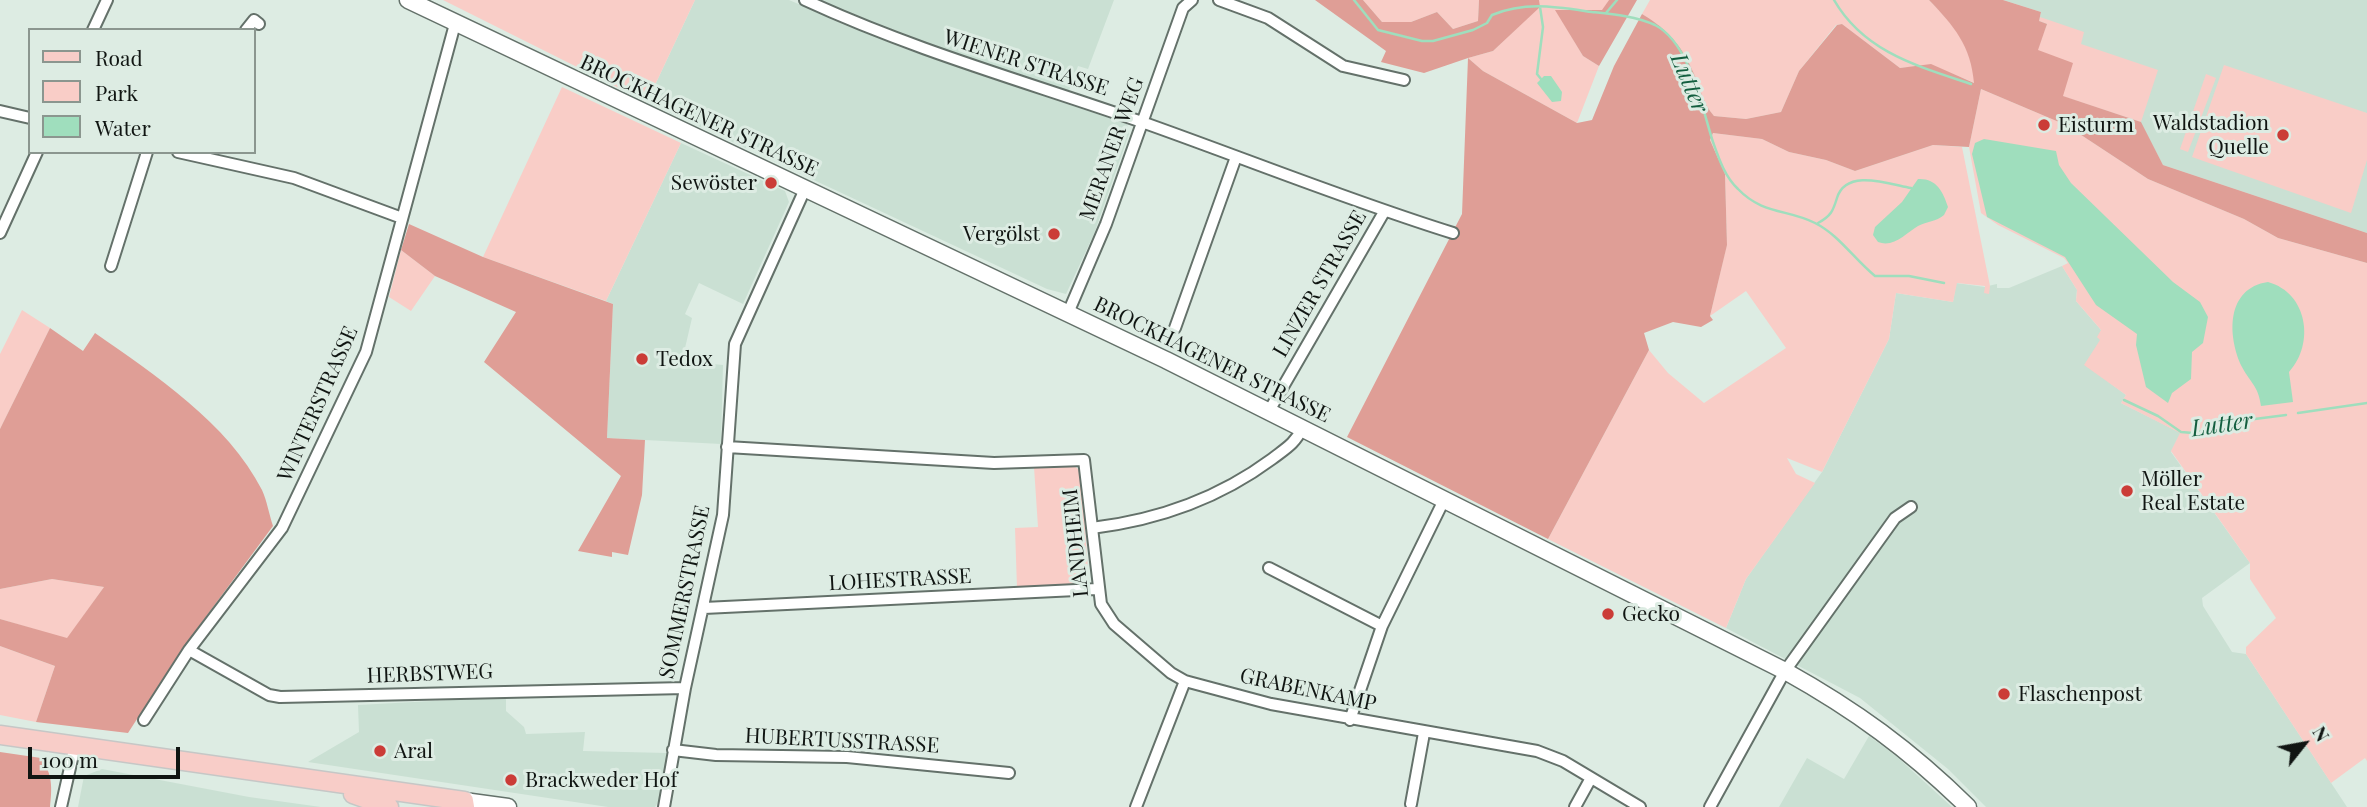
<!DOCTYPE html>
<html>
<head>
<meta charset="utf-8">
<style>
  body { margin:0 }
  #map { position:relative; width:2367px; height:807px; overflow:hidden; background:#ddece3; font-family:"Playfair Display",serif }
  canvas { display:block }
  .legend { position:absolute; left:28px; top:28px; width:228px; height:126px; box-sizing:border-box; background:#ddece3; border:2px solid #8b968f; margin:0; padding:9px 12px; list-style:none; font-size:21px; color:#101512 }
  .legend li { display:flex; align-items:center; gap:14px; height:35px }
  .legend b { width:35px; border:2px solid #8b968f }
  .north { position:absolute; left:2269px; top:709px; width:70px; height:70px; -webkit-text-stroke:5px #ddece3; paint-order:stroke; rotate:59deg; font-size:19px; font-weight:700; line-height:28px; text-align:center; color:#101512 }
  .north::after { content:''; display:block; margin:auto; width:24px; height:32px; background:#101512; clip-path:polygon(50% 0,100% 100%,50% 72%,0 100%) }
  .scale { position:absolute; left:28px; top:747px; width:152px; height:32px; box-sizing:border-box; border:4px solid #101512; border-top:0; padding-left:9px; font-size:21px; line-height:24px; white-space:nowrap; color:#101512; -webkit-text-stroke:5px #ddece3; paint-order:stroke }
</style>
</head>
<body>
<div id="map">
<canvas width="2367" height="807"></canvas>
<ul class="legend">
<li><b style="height:9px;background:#f8cdc8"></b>Road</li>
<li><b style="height:19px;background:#f9cdc7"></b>Park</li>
<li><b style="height:19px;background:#9fdebd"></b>Water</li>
</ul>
<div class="north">N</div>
<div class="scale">100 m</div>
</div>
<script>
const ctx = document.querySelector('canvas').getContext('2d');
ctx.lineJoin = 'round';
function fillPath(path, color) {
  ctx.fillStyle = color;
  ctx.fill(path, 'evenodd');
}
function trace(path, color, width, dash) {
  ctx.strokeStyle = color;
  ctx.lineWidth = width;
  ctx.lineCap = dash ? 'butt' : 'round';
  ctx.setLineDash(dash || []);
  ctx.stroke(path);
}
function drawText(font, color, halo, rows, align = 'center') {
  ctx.font = font + ' "Playfair Display",serif';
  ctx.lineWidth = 6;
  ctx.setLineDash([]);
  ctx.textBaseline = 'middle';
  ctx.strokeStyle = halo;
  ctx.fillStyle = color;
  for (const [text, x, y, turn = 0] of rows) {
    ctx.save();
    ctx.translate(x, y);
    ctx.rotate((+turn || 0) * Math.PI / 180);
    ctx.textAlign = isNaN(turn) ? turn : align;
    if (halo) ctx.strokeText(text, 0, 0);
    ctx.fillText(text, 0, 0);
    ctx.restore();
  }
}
fillPath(new Path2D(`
  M695,0H789L900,47L1127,124L1129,134L1094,234L1066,294L1047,289L647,102Z
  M819,0H1114L1088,69L1078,66L1069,91L909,40Z
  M2003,0H2367V233L2163,165L2140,122L2039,21L2041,12Z
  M681,143L785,191L789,202L743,304L699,283L685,314L692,318L682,361L723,365L721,444L607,438L613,304L606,301Z
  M2062,266L2077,290L2076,301L2101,330L2100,375L2126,395L2121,403L2181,433L2171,452L2250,563L2202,598L2203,606L2232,652L2246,654L2347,807H1986L1948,769L1860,698L1726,628L1746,579L1822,472L1889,339L1896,293L1953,302L1956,283L1985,287L1989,293L1988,286L1997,284V288H2009Z
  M506,697V711L524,727L526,734L585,732L583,751L667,753L660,799L655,807H608L308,762L359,732L358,705Z
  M1869,736L1896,756L1952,807H1779L1807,758L1844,779Z
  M102,769L249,797L321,807H78L84,776Z`), '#cae0d3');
fillPath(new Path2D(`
  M443,0H695L647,102Z
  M1363,0H1479L1478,21L1453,29L1437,12L1411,22H1382Z
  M1539,0H1609L1603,10H1556L1583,56L1599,66L1577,123L1483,71L1468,58L1493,51L1539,7Z
  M1650,0H1929C1955,26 1971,46 1975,83L1931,65L1900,68L1842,24L1836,25L1799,71L1781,112L1746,119L1714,116C1703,104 1701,91 1695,76C1683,47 1669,30 1642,14Z
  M2040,17L2084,32L2081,44L2158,70L2141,122L2062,96L2037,50L2047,24L2039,21Z
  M2224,65L2367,113V160L2351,213L2192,157Z
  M2206,74L2216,78L2188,152L2180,149Z
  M562,87L681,143L606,301L483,257Z
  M1981,89L2066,125L2148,179L2244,219L2278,238L2367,263V761L2365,758L2331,783L2246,654V647L2276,618L2250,579V563L2171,451L2180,433L2121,403L2126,395L2084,365L2100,340L2097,337L2101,330L2076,301L2077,290L2062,266L2068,263L2064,258L1998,225L1981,213L1969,147Z
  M1713,133L1762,139L1789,152L1826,160L1855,171L1933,145L1962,147L1990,286L1989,294L1984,293L1985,286L1957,283L1953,302L1896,293L1889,339L1822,472L1787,458L1796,474L1815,483L1746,579L1726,628L1548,539L1649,350L1668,373L1704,403L1786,348L1746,291L1710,316L1727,244L1725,174L1710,140Z
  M401,250L435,276L411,311L389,297Z
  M22,310L50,328L0,429V354Z
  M1071,464L1081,471L1089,584L1017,588L1015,528L1038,527L1034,467Z
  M52,579L104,587L67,639L0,619V589Z
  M0,646L55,666L36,722L0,715Z`), '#f9cdc7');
fillPath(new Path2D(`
  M1315,0H1363L1382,22H1411L1437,12L1453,29L1478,21L1479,0H1539L1540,7L1493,51L1468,58L1483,71L1577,123L1592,120L1614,66L1642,14C1669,30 1683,47 1695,76C1701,91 1703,103 1714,116L1746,119L1781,112L1799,71L1837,25L1842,24L1900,68L1931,64L1974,83C1971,46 1954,26 1929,0H2003L2041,12L2039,21L2047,24L2038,50L2073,63L2063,96L2141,122L2163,165L2367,233V263L2278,238L2244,219L2148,179L2066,125L1981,89L1969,147L1933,145L1855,171L1826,160L1789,152L1762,139L1713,133L1710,140L1725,174L1727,245L1710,316L1713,320L1701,327L1673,322L1644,333L1649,350L1548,539L1347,437L1462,214L1468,58L1424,73L1381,62L1386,51Z
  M1609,0H1637L1599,66L1583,56L1555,10H1602Z
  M409,224L483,257L613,304L607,438L645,440L642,495L628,555L612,552V557L578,551L621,476L484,362L516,312L435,276L401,250Z
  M50,328L83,351L95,333C155,375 228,423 262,490C267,501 269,514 273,526L182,649L128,733L36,722L55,666L0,646V619L67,638L104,587L52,579L0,589V429Z
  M0,752L41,758C53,775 52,788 50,807H0Z`), '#df9e96');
fillPath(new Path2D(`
  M1544,76H1551L1562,92L1561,101L1552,102L1537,83Z
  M1984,139L2056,151L2059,165L2071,183L2173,282L2200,302L2208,317L2203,343L2192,352L2191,379L2172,393L2168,403L2146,387L2136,345L2137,334L2096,305L2065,257L1987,217L1972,154L1975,143Z
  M1918,179C1936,178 1943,191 1948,207L1944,215C1936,222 1927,221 1918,226C1906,233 1894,248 1878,242L1873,235L1875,227L1902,202Z
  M2268,282C2308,293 2315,344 2289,372L2293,402L2261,406C2258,385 2251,384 2242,367C2227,336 2226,288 2268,282Z`), '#9fdebd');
trace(new Path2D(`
  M1354,0L1378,30L1422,41H1433L1473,30L1487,23L1492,15C1526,1 1557,7 1592,12C1612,14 1636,16 1655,25C1690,43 1702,108 1713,142C1719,159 1725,177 1738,189C1763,215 1788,209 1815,223C1839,235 1854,259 1875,276H1909L1944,283
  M1834,0C1864,52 1917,66 1971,84
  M1540,7L1543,27L1537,74L1541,79
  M1606,13L1617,0
  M1818,223C1831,216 1833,211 1837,198C1846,168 1889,184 1911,188
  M2124,400L2158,416L2181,432L2193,433L2247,420L2286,415
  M2298,413L2367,403`), '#9fdebd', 2.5);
const street = new Path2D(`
  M805,0C913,50 1027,82 1139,121C1244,158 1347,200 1453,233
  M1219,0L1268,18L1343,66L1404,80
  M93,30L107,0
  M246,30L254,20L259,24
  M0,111L30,118
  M178,152L294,178L402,218
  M0,233L37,152
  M111,266L147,152
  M1068,313L1106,224L1183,8L1192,0
  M1175,328L1236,157
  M1269,411L1384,212
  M727,447L994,463L1084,460L1101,604L1114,624L1171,673L1185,681L1271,704L1537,751L1563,761L1640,807
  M1092,528C1158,520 1218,499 1272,459C1285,449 1296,443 1302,428
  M1269,568L1382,626
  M704,608L1097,589
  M189,650L269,695L280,697L685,688
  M144,720L189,650L282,528L366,352L455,24
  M1350,720L1382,626L1444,500
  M673,750L716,755L847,757L1009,773
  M1411,804L1424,733
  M61,807L75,746
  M664,807L685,688L723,515L735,344L805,189
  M1136,807L1185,681
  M1575,807L1591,778
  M1710,807L1785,671L1895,518L1911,507`);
const secondary = new Path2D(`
  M408,0L1166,360L1785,671C1855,710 1910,750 1968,807
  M464,801L508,807`);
const primary = new Path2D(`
  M0,735L464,801L465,807
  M353,794L389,807`);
trace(street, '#64716a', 14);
trace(secondary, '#64716a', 19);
trace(primary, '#c6c7c6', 21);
trace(street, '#fff', 10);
trace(secondary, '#fff', 16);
trace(primary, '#f8cdc8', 18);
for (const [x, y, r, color] of [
  [2044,125,7,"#cb3c37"],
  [2283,135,7,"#cb3c37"],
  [771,183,7,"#cb3c37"],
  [1054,234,7,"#cb3c37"],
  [642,359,7,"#cb3c37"],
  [2127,491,7,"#cb3c37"],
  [1608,614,7,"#cb3c37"],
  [2004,694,7,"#cb3c37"],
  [380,751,7,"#cb3c37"],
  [511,780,7,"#cb3c37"]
]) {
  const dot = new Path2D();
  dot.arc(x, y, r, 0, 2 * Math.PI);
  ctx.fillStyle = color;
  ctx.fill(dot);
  trace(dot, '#ddece3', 2.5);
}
drawText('21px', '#101512', '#ddece3', [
  ["WIENER STRASSE",1026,63,18],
  ["BROCKHAGENER STRASSE",699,116,25],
  ["MERANER WEG",1112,149,-70],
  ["LINZER STRASSE",1320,284,-60],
  ["BROCKHAGENER STRASSE",1212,360,26],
  ["WINTERSTRASSE",318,404,-66],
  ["LANDHEIM",1076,543,-96],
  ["LOHESTRASSE",900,580,-3],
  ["SOMMERSTRASSE",685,592,-78],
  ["HERBSTWEG",430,674,-2],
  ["GRABENKAMP",1308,690,12],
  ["HUBERTUSSTRASSE",842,741,3]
]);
drawText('21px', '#101512', '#ddece3', [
  ["Waldstadion",2269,123,"right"],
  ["Quelle",2269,147,"right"],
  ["Eisturm",2058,125],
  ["Sewöster",757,183,"right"],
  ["Vergölst",1040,234,"right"],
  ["Tedox",656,359],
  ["Möller",2141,479],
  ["Real Estate",2141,503],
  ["Gecko",1622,614],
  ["Flaschenpost",2018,694],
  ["Aral",394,751],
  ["Brackweder Hof",525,780]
], 'left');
drawText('italic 23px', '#135e3f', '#ddece3', [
  ["Lutter",1689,83,67],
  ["Lutter",2222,425,-8]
]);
</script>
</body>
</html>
